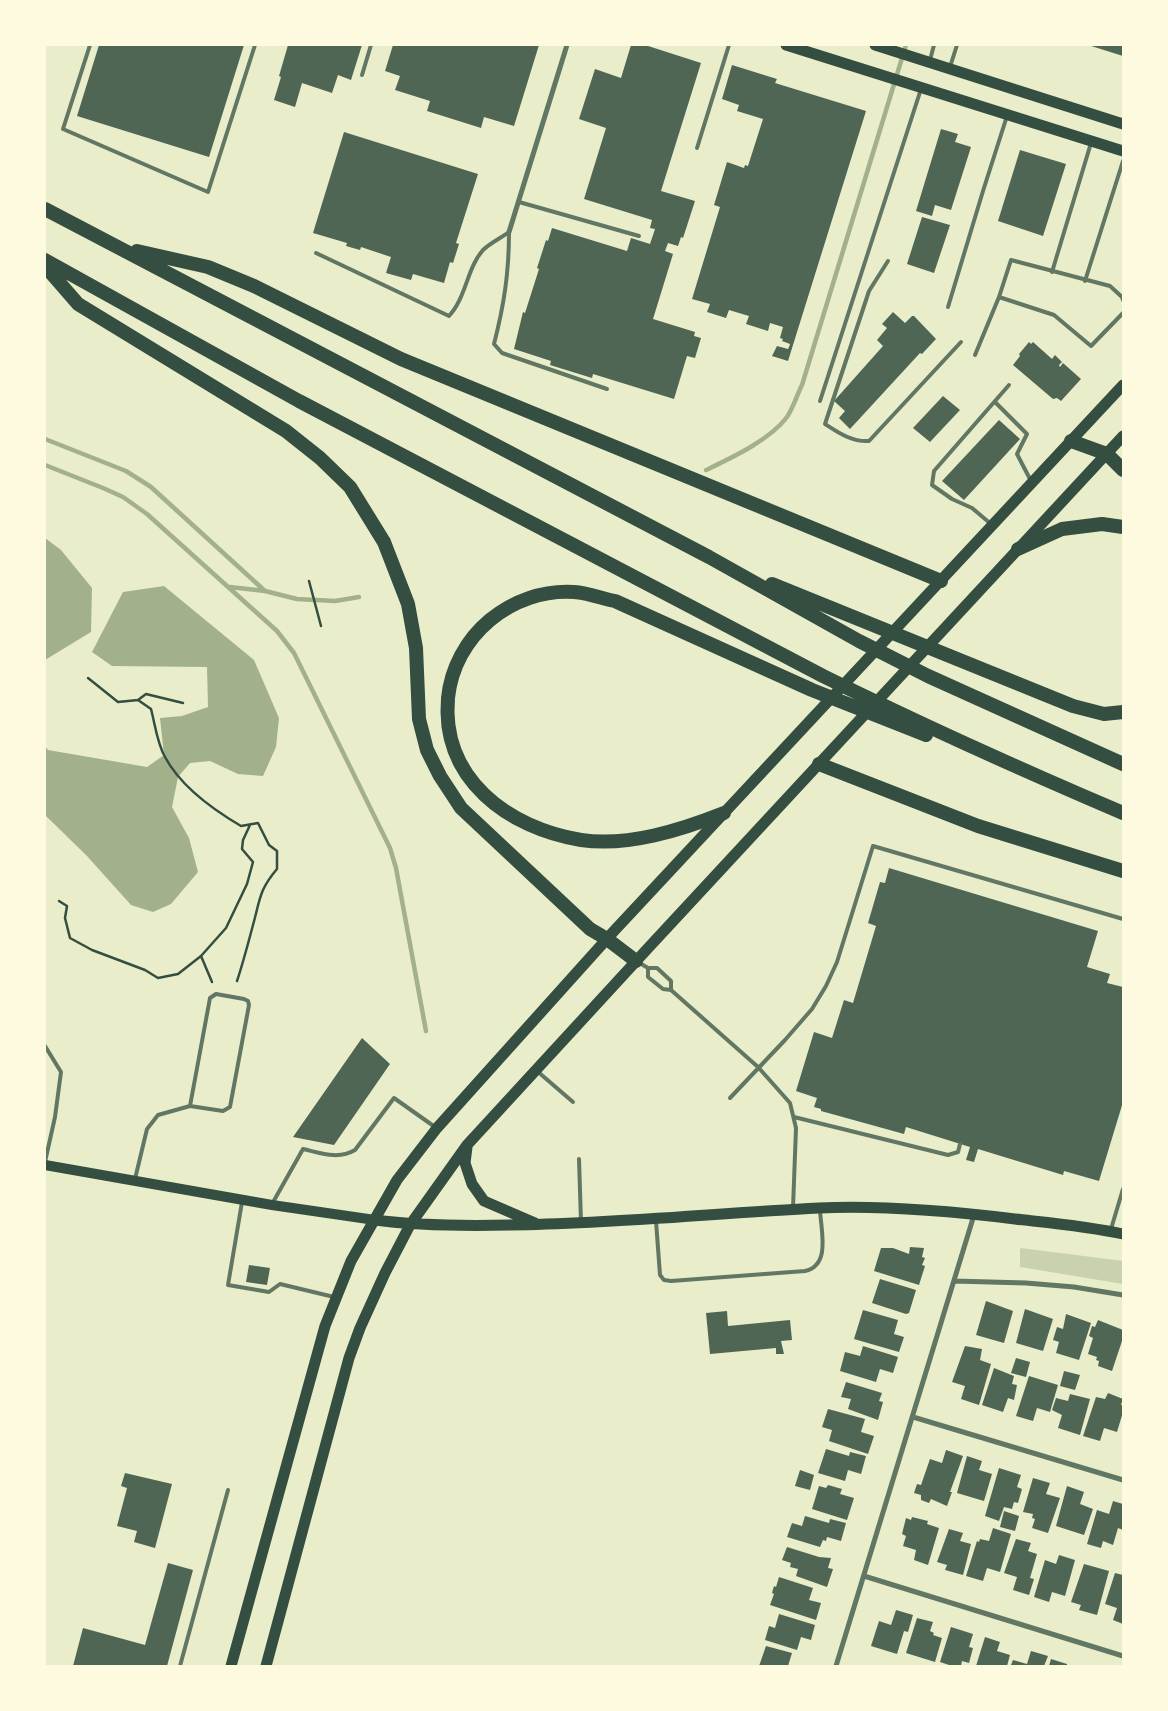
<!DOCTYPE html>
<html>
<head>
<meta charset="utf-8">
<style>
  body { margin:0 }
  #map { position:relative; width:1168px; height:1711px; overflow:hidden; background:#e9edc9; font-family:Jost,sans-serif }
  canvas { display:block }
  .frame { position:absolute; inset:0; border:46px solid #fefae0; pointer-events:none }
</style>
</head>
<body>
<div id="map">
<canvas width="1168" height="1711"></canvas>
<div class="frame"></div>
</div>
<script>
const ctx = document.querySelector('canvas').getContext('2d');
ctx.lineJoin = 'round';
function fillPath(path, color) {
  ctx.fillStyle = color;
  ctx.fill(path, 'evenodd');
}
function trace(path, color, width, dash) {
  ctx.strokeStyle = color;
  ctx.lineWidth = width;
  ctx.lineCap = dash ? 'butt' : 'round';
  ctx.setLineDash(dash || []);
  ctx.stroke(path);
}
fillPath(new Path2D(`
  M1021,1248L1123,1261V1284L1020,1267V1249Z`), '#cad2ad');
fillPath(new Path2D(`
  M45,538L61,550L92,588L91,632L45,660Z
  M164,586L254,660L279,718L276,747L263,776L238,774L210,761L190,763L178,777L172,807L189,838L198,872L171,904L153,912L131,905L87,856L45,815V746L48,750L147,767L164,755L160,718L182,716L208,707L207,667L112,666L92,652L123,592Z`), '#a3b18a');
trace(new Path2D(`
  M45,439L126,471L151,487L265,591
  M45,465L103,488L123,497L147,514L277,631L294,653L390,848L396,868L426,1031
  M706,470C731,458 770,440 787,417C793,408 797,395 802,385L906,45
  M230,587L265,591L297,599L335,601L359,597`), '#a3b18a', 4.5);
fillPath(new Path2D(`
  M99,45H244L209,157L77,116Z
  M288,45H362L351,80L338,75L332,93L302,83L295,107L274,100L281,77L279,76Z
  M393,45H539L514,126L484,117L481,128L427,111L430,101L395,90L400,76L385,71Z
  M631,45H645L701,63L661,191L695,201L683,238L681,237L678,246L668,243L665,251L673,254L653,319L695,332L694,336L701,338L695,358L687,356L674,399L593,374L592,378L550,365L551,361L514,349L523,312L525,313L539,269L537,268L546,240L548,241L552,228L627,251L631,238L650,244L655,229L650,228L652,220L584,199L606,128L579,119L595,69L621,78Z
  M1088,45H1123V56Z
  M732,65L777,79L775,83L866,111L788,361L772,356L777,346L788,349L789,347L790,344L782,341L783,339L780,338L783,327L770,323L768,331L746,324L749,316L729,310L726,318L707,312L710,304L692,299L720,207L714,205L727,162L744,168L745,165L748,166L763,119L737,111L739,105L722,99Z
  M941,129L958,134L955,142L971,147L951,210L935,205L932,216L916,211Z
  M344,132L478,174L456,243L459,244L453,263L450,262L444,283L413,274L411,280L386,273L391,257L361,247L360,250L346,246L347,243L313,233Z
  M1020,150L1066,164L1043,236L998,221Z
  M922,217L950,225L934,273L907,264Z
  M893,312L905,323L912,316H914L936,339L922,354L920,353L850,429L839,418L845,411L834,401L883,346L877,340L887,328L882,324Z
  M1029,342L1031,344L1033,342L1052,359L1055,355L1062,362L1059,365L1060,367L1063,363L1081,379L1061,401L1057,398L1053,399L1013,365L1020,356L1019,354Z
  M943,396L960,410L930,442L913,428Z
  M999,420L1020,439L964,500L942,481Z
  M889,868L1098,931L1087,967L1110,974L1107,983L1123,987V1102L1099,1181L1064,1171L1063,1175L978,1149L974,1162L966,1160L970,1147L906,1127L904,1134L821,1111V1109L814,1107L817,1098L796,1091L814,1032L832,1038L844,1000L853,1003L876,926L868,923L880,882L885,883Z
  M362,1038L390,1064L334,1145L293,1137Z
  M910,1247L924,1248L922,1257L925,1258L922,1265L925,1266L919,1285L874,1271L881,1248H893L909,1254Z
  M249,1265L270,1268L267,1285L246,1282Z
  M880,1279L916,1290L909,1313L906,1314L872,1303Z
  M986,1301L1013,1311L1004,1343L976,1335Z
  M1025,1309L1053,1319L1043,1351L1016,1343Z
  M863,1310L898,1320L894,1334L904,1337L899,1352L854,1339Z
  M727,1311L728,1326L790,1320L792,1340L781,1341L784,1354H776V1348L710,1354L706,1313Z
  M1066,1314L1091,1323L1079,1360L1056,1353L1059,1342L1053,1340L1057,1327L1063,1329Z
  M1098,1320L1123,1330V1338L1112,1371L1098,1366L1099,1361L1096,1360L1097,1357L1088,1354L1093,1338L1089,1336L1092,1326L1095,1327Z
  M863,1346L898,1357L893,1373L880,1369L876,1382L840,1371L845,1352L860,1356Z
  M965,1346L982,1349L980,1360L991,1364L979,1405L961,1399L965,1386L952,1382Z
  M1016,1358L1030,1362L1026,1377L1011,1373Z
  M994,1368L1014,1376L1012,1384L1017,1385L1014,1400L1008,1398L1003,1412L982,1405Z
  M1064,1371L1080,1375L1075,1390L1060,1386Z
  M1029,1376L1058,1385L1050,1412L1037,1408L1033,1421L1016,1416Z
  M846,1382L882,1393L879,1401L883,1402L878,1420L848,1409L851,1399L841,1397Z
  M1108,1393L1123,1399L1121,1405H1123V1412L1117,1432L1104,1428L1100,1441L1083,1436L1096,1397L1105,1399Z
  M1070,1394L1090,1399L1080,1435L1058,1428L1062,1415L1052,1410L1056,1398L1068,1401Z
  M828,1409L865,1419L861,1432L874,1436L868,1454L829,1441L832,1430L822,1427Z
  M826,1449L849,1456L850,1452L866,1456L861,1474L848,1470L845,1481L818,1473Z
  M946,1450L963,1456L950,1492H952L947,1506L931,1499L929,1503L921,1500V1495L914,1493L917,1484L921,1485L930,1459L942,1463Z
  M967,1456L982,1461L979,1470L992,1474L984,1501L957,1493Z
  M999,1468L1021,1475L1017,1487L1022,1489L1018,1503L1014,1502L1012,1509L1004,1507L999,1521L985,1516Z
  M800,1470L814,1475L810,1490L795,1486Z
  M125,1473L172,1484L155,1548L134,1542L137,1531L117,1526L127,1488L121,1486Z
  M1033,1478L1050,1483L1046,1494L1060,1498L1048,1533L1032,1528L1035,1519L1032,1518L1033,1514L1023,1512Z
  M828,1485L842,1489L840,1494L854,1498L847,1520L812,1509L819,1486L826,1488Z
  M1067,1486L1084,1492L1080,1504L1093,1509L1084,1535L1056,1526Z
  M1113,1501L1123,1504V1530L1118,1528L1113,1545L1103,1541L1101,1548L1087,1544L1097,1510L1109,1514Z
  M1004,1511L1019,1516L1015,1531L1000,1527Z
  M805,1516L829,1523L830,1519L846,1523L841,1541L827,1537L826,1541L823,1540L820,1547L787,1537L792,1523L802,1526Z
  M912,1517L928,1521L927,1524L939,1528L928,1565L914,1560L916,1550L903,1546L906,1536L902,1534L906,1518L911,1520Z
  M993,1528L1011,1534L1000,1572L987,1568L983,1581L966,1576L977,1541L979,1542L980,1539L989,1541Z
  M949,1529L963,1533L960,1541L971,1544L963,1575L945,1570L947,1565L937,1562Z
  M1016,1539L1031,1543L1028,1551L1037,1554L1030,1578L1034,1579L1029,1595L1013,1590L1017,1577L1004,1573Z
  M787,1547L819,1557L831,1558L828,1568L833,1569L827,1587L796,1576L798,1569L790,1567L791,1563L782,1560Z
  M1059,1555L1075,1560L1065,1596L1052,1592L1049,1602L1034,1597L1045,1560L1056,1564Z
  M168,1563L193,1570L167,1666H73L83,1628L145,1645Z
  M1084,1564L1109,1571L1097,1615L1079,1610L1081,1605L1071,1602Z
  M1115,1573L1123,1575V1624L1113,1620L1117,1608L1105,1604Z
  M779,1577L813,1588L809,1600L821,1603L816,1620L770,1605L774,1594L772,1593L774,1586L776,1587Z
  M896,1610L913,1615L908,1632L904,1631L897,1654L871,1646L879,1621L891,1625Z
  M779,1614L815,1625L811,1640L801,1637L797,1650L765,1640L769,1626L775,1628Z
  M917,1618L933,1622L930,1631L934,1633L933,1635L942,1638L935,1662L906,1653Z
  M951,1627L973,1634L969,1647L973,1648L969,1663L962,1661L961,1666H952L940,1662Z
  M985,1637L1000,1642L997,1651L1010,1655L1007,1666H976Z
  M766,1646L792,1653L788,1666H759Z
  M1031,1651L1048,1656L1044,1666H1013L1011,1665L1013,1660L1027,1664Z
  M1051,1659L1067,1664V1666H1049Z`), '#4f6655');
trace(new Path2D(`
  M309,581L321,626
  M88,678L118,702L138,700L151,709C155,724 157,743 165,757C181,787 212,809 241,826L258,823L269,845L277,851V869C259,890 260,900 253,925C248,944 243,963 237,981
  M138,700L146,694L183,703
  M59,901L67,906L65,918L70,938L92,950L145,970L158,978L178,974L201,956
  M212,982L201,956L226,928L247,884L253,862L242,849L243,840L250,825`), '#344e41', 2.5);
trace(new Path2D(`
  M90,45L63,129L208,192L255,45
  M930,60L934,45
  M950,67L957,45
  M362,75L371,45
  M697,148L729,45
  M519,202L639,236
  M509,232C509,273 504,305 494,344L502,353L607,389
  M316,253L449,316C466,298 467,268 483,250C490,243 501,238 509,232
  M888,261L869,291L825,424C839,433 852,442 869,441L961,342
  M1052,272L1091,143
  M1085,281L1123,161
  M999,297L1011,260L1110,286L1122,297L1123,300
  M948,307L983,191L1007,116
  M975,355L999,297L1054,315L1091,346L1123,313
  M820,401L921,89
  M995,402L1027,434L1017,454L1031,481
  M991,524L972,508L952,499L932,485L934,471L1009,385
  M638,962L648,968H657L671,981V990
  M648,968V977L663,989L671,990L758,1067L790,1103L796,1128L793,1208
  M45,1046L61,1072L55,1117L45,1162
  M537,1071L573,1102
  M730,1098L785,1040L812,1009L826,986L837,962L873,846L1123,919
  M794,1117L948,1155L958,1152L960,1144
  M579,1159L581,1222
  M135,1179L147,1129L158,1115L190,1106L223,1111L230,1107L249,1005L248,1001L244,999L216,994L210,998L190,1106
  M242,1202L228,1285L269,1292L280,1284L334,1297
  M272,1204L303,1149C321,1153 338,1160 355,1150L394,1098L435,1127
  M656,1221L660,1275L664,1280L671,1281L805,1271C831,1265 821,1231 820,1210
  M1111,1229L1123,1189
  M180,1666L228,1490`), '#617663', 4);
trace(new Path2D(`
  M509,232L567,45
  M954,1281L1026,1283L1074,1287L1123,1295
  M913,1417L1123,1480
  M864,1576L1123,1656
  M836,1666L974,1215`), '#617663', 5);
trace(new Path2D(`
  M45,1165L272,1205L375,1220`), '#344e41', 10);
trace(new Path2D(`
  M786,45L1123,151
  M875,45L1123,124
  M467,1147L465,1163L472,1184L484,1201L535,1223
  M375,1220C420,1226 465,1226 510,1225C614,1224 716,1213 819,1208C884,1205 950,1211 1015,1219C1051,1223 1087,1226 1123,1234
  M231,1666L325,1326L351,1261L397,1180L437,1128L614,931L1123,385
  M266,1666L349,1358L360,1328L385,1273L410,1225L467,1145L650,946L1123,436`), '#344e41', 11);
trace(new Path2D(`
  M45,209L709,557L859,641L928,676L1123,764
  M137,251L208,267L254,286L401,359L941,581
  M45,260L299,401L823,676C922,725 1022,770 1123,813
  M45,266L78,304L286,431L320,458L350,487L384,542L408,604L416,648L419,719L427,750L440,776L461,808L590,929L607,939L636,961
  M1071,441L1107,454L1123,470
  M1018,549L1062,529L1102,524L1123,527
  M772,584L1073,706L1104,714L1123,712
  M819,764L978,826L1123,871
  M724,813C681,830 628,847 581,840C508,828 441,779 448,698C451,668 466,640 490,620C513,601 543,590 574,592C588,593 601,598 615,601L812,690L926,735`), '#344e41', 14);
</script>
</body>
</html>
